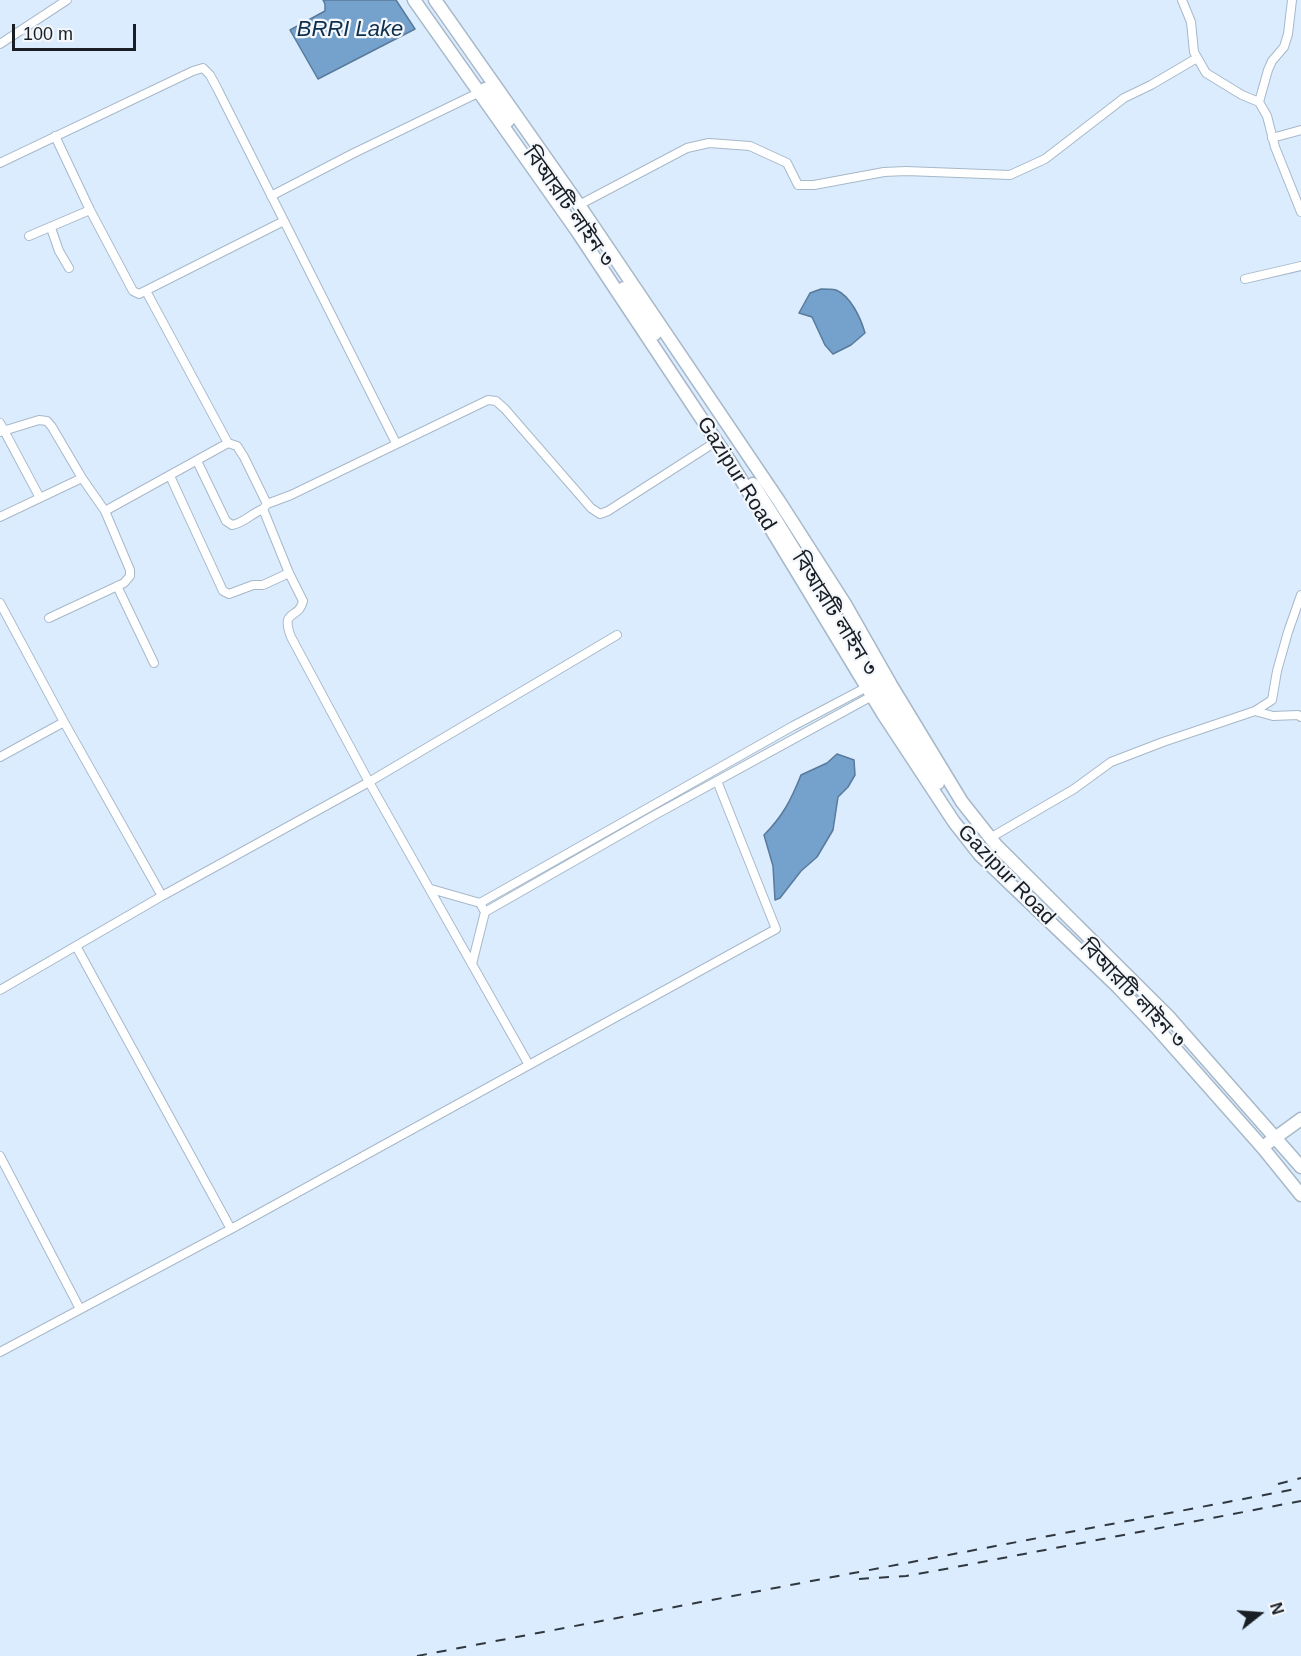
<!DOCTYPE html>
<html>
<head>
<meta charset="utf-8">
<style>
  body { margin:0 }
  #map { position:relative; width:1301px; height:1656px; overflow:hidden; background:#daecfe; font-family:Helvetica,sans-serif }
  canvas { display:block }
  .north { position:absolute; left:1229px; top:1584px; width:60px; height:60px; -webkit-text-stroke:4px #f4f7fb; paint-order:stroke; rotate:73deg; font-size:16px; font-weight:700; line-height:24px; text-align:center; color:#181e24 }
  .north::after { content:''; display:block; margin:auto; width:21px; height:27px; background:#181e24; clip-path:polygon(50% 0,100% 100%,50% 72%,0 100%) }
  .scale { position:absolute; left:12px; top:24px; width:124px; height:27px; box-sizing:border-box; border:3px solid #181e24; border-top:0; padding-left:8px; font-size:18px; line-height:21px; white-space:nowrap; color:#181e24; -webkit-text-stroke:4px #f4f7fb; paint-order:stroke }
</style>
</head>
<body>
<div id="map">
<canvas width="1301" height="1656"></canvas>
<div class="north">N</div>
<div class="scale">100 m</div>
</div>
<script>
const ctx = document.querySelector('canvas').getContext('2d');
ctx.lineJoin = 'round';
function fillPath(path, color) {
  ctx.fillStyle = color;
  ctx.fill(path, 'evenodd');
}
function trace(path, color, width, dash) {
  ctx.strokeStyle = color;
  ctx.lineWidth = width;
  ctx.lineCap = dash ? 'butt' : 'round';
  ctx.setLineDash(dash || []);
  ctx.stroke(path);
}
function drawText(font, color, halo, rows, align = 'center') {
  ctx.font = font + ' Helvetica,"Noto Sans Bengali",sans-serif';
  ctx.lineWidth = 4.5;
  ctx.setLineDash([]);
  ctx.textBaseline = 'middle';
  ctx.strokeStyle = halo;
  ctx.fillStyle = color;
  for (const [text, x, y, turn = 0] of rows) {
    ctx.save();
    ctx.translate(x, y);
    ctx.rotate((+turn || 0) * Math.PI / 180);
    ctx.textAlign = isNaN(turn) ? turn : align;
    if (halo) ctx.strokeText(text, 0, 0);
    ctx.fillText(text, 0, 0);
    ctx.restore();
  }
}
const water = new Path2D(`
  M323,0H396L415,29L318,79L290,30L325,11V4Z
  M821,289C826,289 831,289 836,290C851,296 861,319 865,333L851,345L833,354L825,345L812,317L799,313L810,293Z
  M837,754L854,760L855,775L848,787L838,797L833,830L817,857L801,871L780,898L775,900L773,866L764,835C783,816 791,800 801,775L827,763Z`);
fillPath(water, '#75a1cd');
trace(water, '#597a9a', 1.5);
const minor = new Path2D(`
  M1182,0L1191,22L1194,52L1206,73L1242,95L1259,102L1267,116L1275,147L1301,212
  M0,44L67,0
  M1259,102L1268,70L1272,61L1284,47L1288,34L1292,0
  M55,136L90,210L133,291L139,294L284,221
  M1272,138L1301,130
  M0,163L193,71L203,68L210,75L218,90L396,443
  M271,196L354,153L478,93
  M579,205L687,148L709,143L750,146L787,163L798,185H814L884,172L906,171L1010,175L1045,159L1124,98L1151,85L1197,58
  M51,228L59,251L69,268
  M29,236L90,210
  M1245,279L1301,266
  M146,291L228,443
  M0,423L40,498
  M0,432L39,420L47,421L52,427L82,478L105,511L130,570V576L124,583L49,618
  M197,461L226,521L232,525C244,523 252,513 263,509
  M170,476L223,591L229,594L253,585H263L289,573
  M267,504L263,509L289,573L303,601C299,620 280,608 291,637L369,782L529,1065
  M105,511L228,443L237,446L244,457L267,504L291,495L488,400L496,401L505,409L591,508L600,514L608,511L717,441
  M0,517L82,478
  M117,586L154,663
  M0,603L64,722L162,896
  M1255,711L1272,700L1277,671L1288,632L1301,595
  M0,757L64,722
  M990,838L1074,789L1111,762L1163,742L1255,711L1273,716L1298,715L1301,717
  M431,889L480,903L485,912L472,964
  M480,903L793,726L867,687
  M485,912L653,816L872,696
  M0,990L162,896L369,782L617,635
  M0,1156L80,1309
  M231,1229L776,929L717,781
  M0,1352L231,1229L76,946`);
const primary = new Path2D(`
  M414,0L577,231L731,463L883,714L954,822L980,855L1118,987L1155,1026L1263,1148L1301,1195
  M435,0L579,205L779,501L845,604L891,685L962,802L996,845L1168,1016L1301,1167
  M485,89L508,121
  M624,288L655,334
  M753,484L774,517L938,783
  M1268,1143L1301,1119`);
trace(minor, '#a7b8c9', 10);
trace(primary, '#a7b8c9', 15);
trace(minor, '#fff', 8);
trace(primary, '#fff', 12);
trace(new Path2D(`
  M1278,1484L1301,1478
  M859,1579L906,1576L935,1571L1301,1501
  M417,1656L1301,1488`), '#30373f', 2, [10, 10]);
drawText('21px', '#181e24', '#f4f7fb', [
  ["বিআরটি লাইন ৩",568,207,55],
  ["Gazipur Road",736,474,58],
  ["বিআরটি লাইন ৩",834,614,58],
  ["Gazipur Road",1006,875,46],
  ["বিআরটি লাইন ৩",1132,994,46]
]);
drawText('italic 22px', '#0d2f4d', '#f4f7fb', [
  ["BRRI Lake",350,30]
]);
</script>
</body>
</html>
